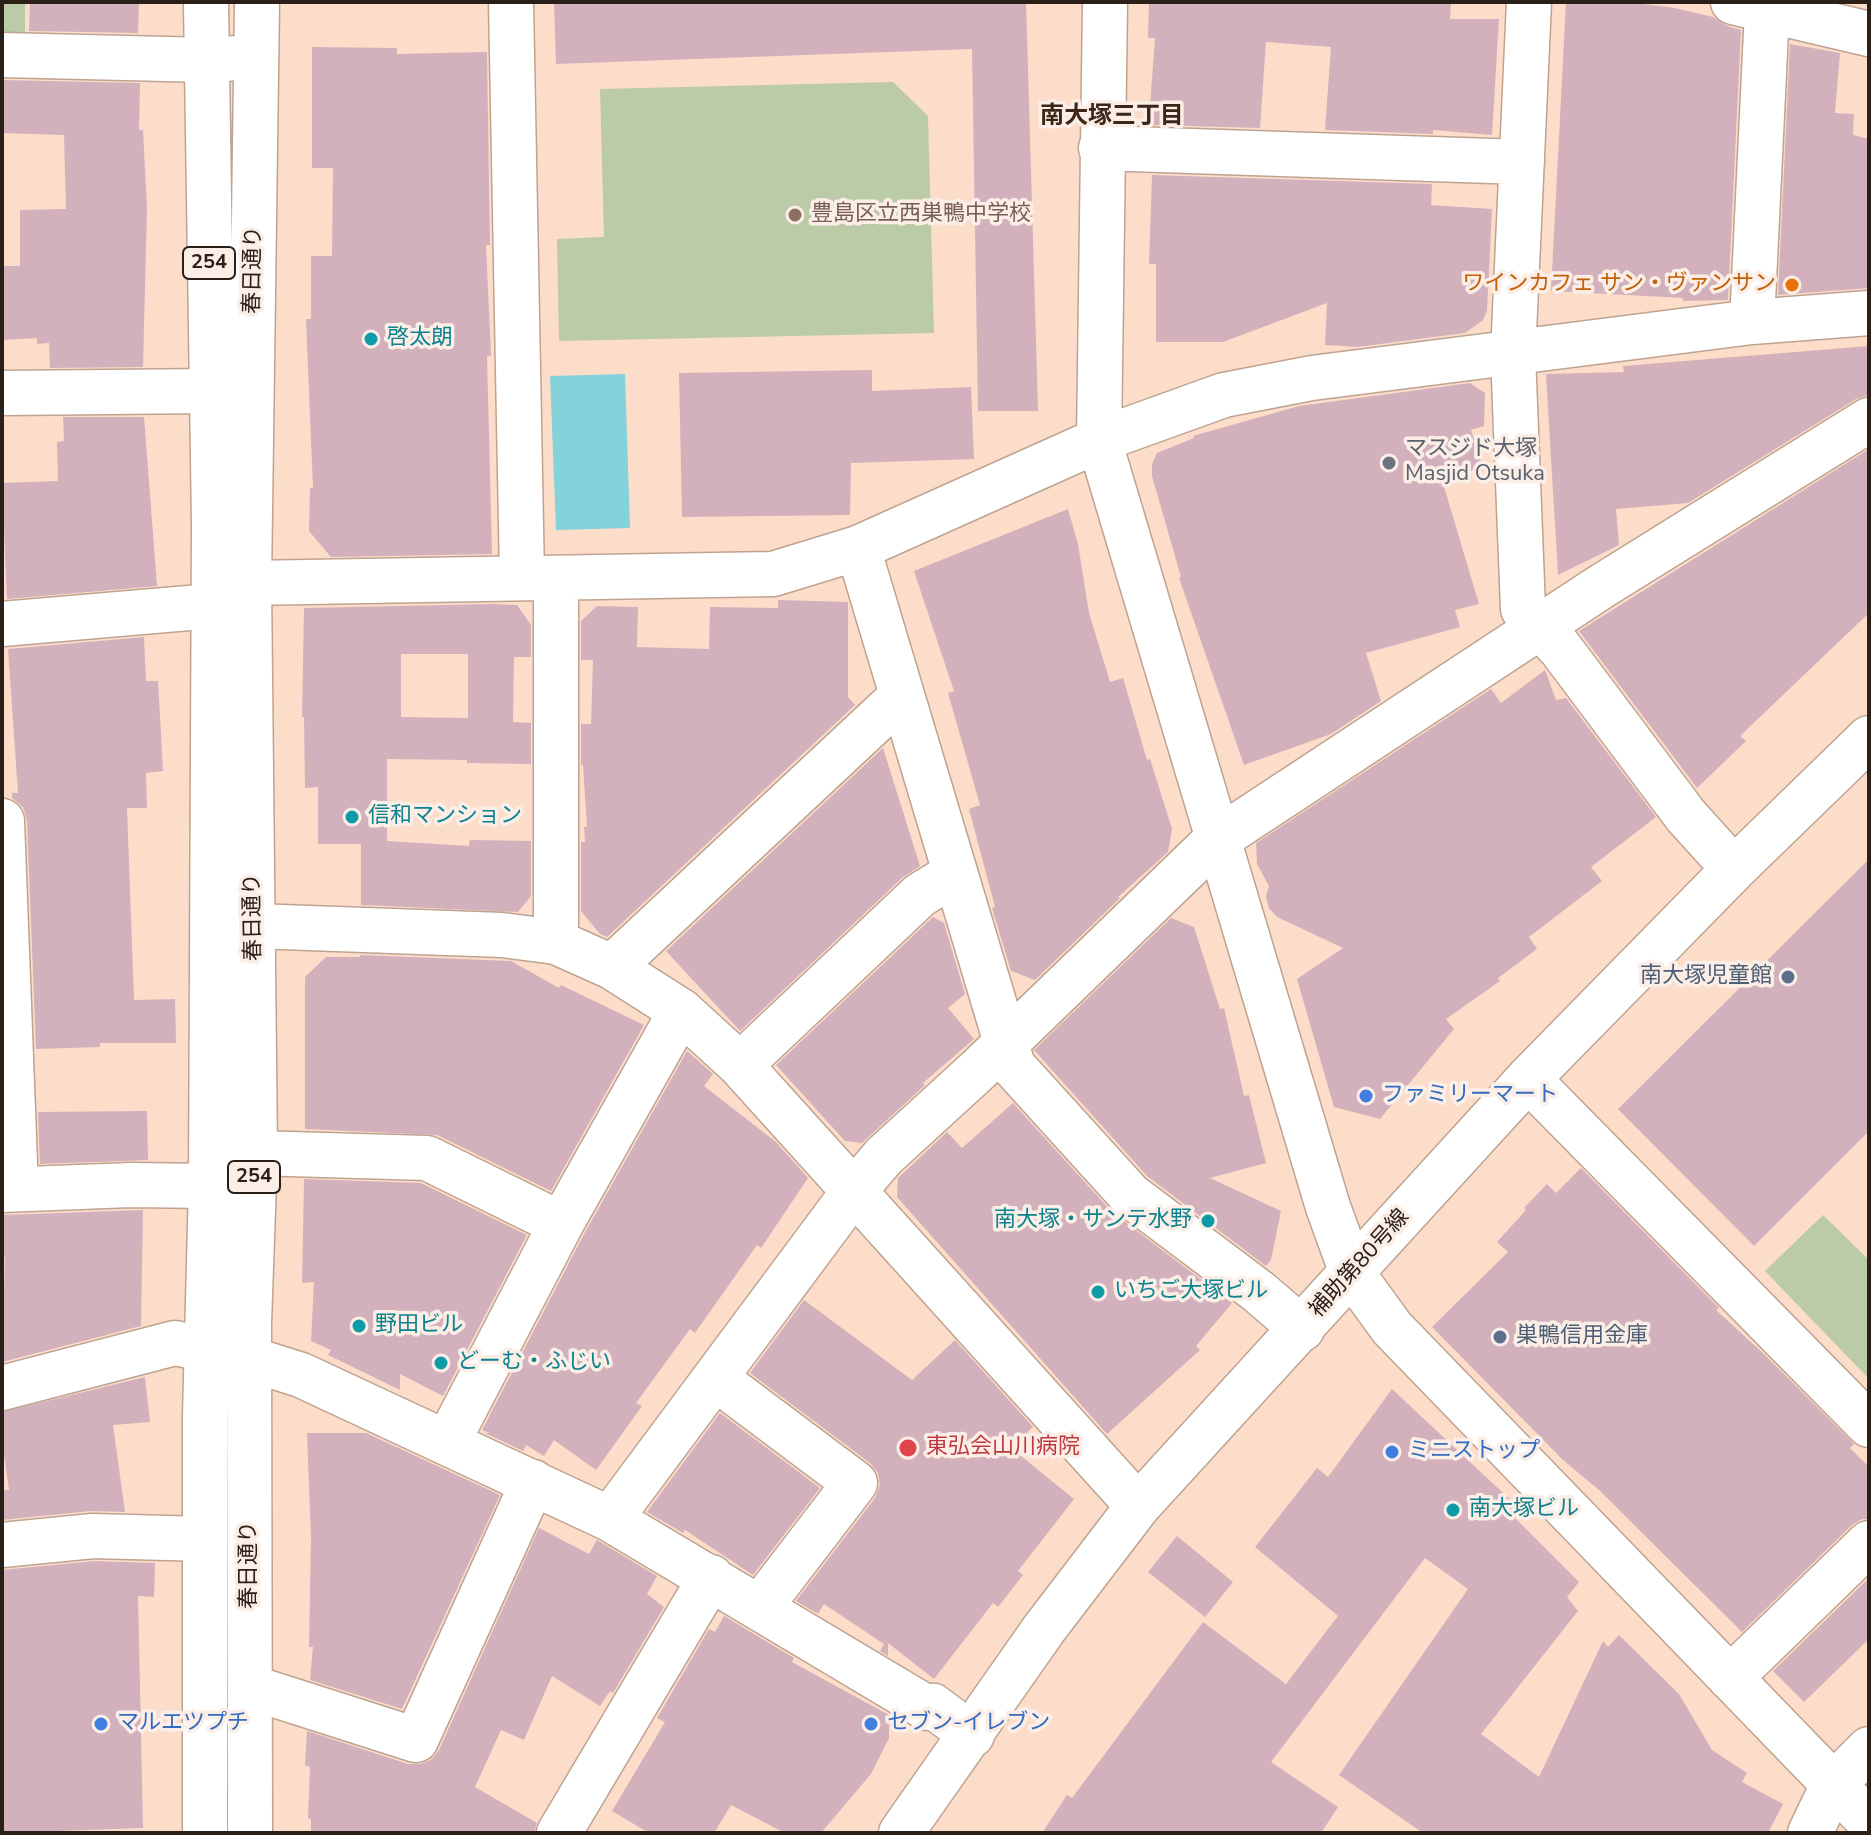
<!DOCTYPE html>
<html>
<head>
<meta charset="utf-8">
<style>
  body { margin:0 }
  #map { position:relative; width:1871px; height:1835px; overflow:hidden; background:#fbddca; font-family:"Nunito Sans",sans-serif }
  canvas { display:block }
  .frame { position:absolute; inset:0; border:4px solid #2b2019; pointer-events:none }
</style>
</head>
<body>
<div id="map">
<canvas width="1871" height="1835"></canvas>
<div class="frame"></div>
</div>
<script>
const ctx = document.querySelector('canvas').getContext('2d');
ctx.lineJoin = 'round';
function fillPath(path, color) {
  ctx.fillStyle = color;
  ctx.fill(path, 'evenodd');
}
function trace(path, color, width, dash) {
  ctx.strokeStyle = color;
  ctx.lineWidth = width;
  ctx.lineCap = dash ? 'butt' : 'round';
  ctx.setLineDash(dash || []);
  ctx.stroke(path);
}
function drawText(font, color, halo, rows, align = 'center') {
  ctx.font = font + ' "Nunito Sans","Noto Sans JP",sans-serif';
  ctx.lineWidth = 7;
  ctx.setLineDash([]);
  ctx.textBaseline = 'middle';
  ctx.strokeStyle = halo;
  ctx.fillStyle = color;
  for (const [text, x, y, turn = 0] of rows) {
    ctx.save();
    ctx.translate(x, y);
    ctx.rotate((+turn || 0) * Math.PI / 180);
    ctx.textAlign = isNaN(turn) ? turn : align;
    if (halo) ctx.strokeText(text, 0, 0);
    ctx.fillText(text, 0, 0);
    ctx.restore();
  }
}
fillPath(new Path2D(`
  M2,2H25V37H2Z
  M893,82L928,116L934,333L559,341L557,239L604,237L600,89Z
  M1823,1215L1869,1260V1379L1765,1271Z`), '#bbcaa7');
fillPath(new Path2D(`
  M625,374L630,528L556,530L550,376Z`), '#85d2db');
fillPath(new Path2D(`
  M30,2H139L138,33L29,31Z
  M554,2H1026L1038,411H978L972,49L556,64Z
  M1149,2H1451L1450,19H1499L1492,135L1433,130V134L1325,130L1331,47L1266,42L1260,128L1153,125L1154,121L1149,120L1155,38H1148Z
  M1566,2H1623L1670,7L1713,17L1727,26L1741,30L1728,300L1683,301V298L1551,291Z
  M1790,44L1840,53L1835,113L1854,114L1853,135L1869,139V288L1778,295Z
  M312,47L397,48V54L487,52L490,245H486L491,356H487L492,554L331,557L309,531L310,488H313L306,319H311V256H332L333,168H312Z
  M2,80L140,83L139,130H143L147,208L143,367L50,368L49,343L37,344V338L2,340V266H20V210L66,209L64,135L2,133Z
  M1152,175L1432,184L1431,205L1492,209L1487,311L1483,320L1465,333L1357,347L1325,345L1327,303L1223,342H1156V264H1149Z
  M1869,346V395L1856,399L1688,503L1616,509L1619,545L1558,575L1546,374L1624,372L1623,366Z
  M872,370V391L971,387L974,459L851,463L850,515L682,517L679,373Z
  M1470,383L1485,393L1484,426L1471,430L1483,467L1442,480L1479,604L1455,610L1460,627L1366,653L1381,701L1331,734L1244,765L1179,578L1181,577L1152,476V464L1157,453L1194,438L1193,436L1299,406Z
  M63,417H144L157,586L7,599L2,483L58,481L57,442L64,441Z
  M1869,449V613L1740,736L1746,741L1697,788L1579,631Z
  M1068,509L1078,544L1089,613L1110,682L1123,678L1147,760L1150,759L1172,829L1168,852L1118,897L1120,898L1035,980L1011,971L992,908L995,907L969,809L980,805L948,693L954,691L914,571Z
  M778,600L848,602V697L855,705L607,937L600,934L581,911V842H585L584,827H587L583,765H581V724H591L593,660H581V621L597,606L638,607L637,647L709,649L710,607L778,608Z
  M493,604L517,605L531,625V657H514L513,722L531,723V764L467,763V760L387,759V841L469,846L470,840L531,841V896L518,912L361,905V844H318V787L305,788L304,717H302L304,608ZM401,654H468V718L401,717Z
  M144,637L146,681H158L163,771L146,773L147,808H127L134,1000L175,999L176,1043H100V1047L36,1049L27,820L23,807L12,798V793H18L8,649Z
  M1545,670L1556,700L1566,698L1656,817L1591,867L1602,881L1529,937L1537,949L1498,978L1500,981L1446,1019L1454,1029L1380,1119L1334,1107L1297,979L1343,948L1277,917L1269,908L1266,897L1269,886L1257,864L1256,843L1491,689L1501,703Z
  M883,748L920,866L903,877L740,1031L666,951Z
  M1869,859V1131L1754,1246L1618,1109Z
  M933,917L944,923L965,994L948,1008L974,1039L923,1083L925,1085L862,1143L845,1141L776,1065Z
  M1171,918L1194,927L1220,1009L1224,1008L1244,1096L1249,1095L1266,1163L1210,1178L1281,1211L1271,1260L1266,1266L1147,1176L1034,1050Z
  M360,955L511,961L559,988L561,985L644,1025L551,1191L437,1135L305,1129V977L326,957H360Z
  M687,1051L713,1074L704,1086L776,1142L808,1178L761,1248L757,1245L695,1333L690,1329L636,1403L642,1406L596,1470L554,1440L544,1456L526,1445L523,1451L485,1433H490L482,1430L583,1236Z
  M1013,1103L1112,1212L1232,1303L1196,1346L1200,1350L1107,1434L897,1197L898,1178L947,1132L962,1148Z
  M147,1111L148,1160L40,1164L38,1112Z
  M1581,1168L1719,1308L1716,1310L1765,1355L1854,1444L1850,1448L1869,1467V1519H1862L1852,1525L1742,1632L1599,1490L1563,1460L1432,1327L1508,1252L1497,1242L1526,1210L1524,1208L1547,1184L1556,1193Z
  M304,1179L421,1183L527,1235L443,1396L400,1374V1390L328,1355L331,1350L311,1341L314,1282L302,1283Z
  M143,1210L141,1326L2,1362L5,1257H2V1215Z
  M804,1300L912,1380L955,1340L1033,1427L1011,1448L1074,1499L1018,1571L1023,1575L998,1607L993,1603L934,1679L888,1643V1656L880,1651L884,1644L824,1604L818,1614L796,1601L875,1498L880,1485L878,1473L870,1463L750,1373Z
  M145,1377L150,1422L113,1425L125,1512L91,1511L2,1520V1490H9L2,1440V1412Z
  M1392,1389L1517,1506L1512,1515L1579,1582L1567,1597L1578,1611L1481,1734L1539,1777L1603,1641L1608,1647L1619,1635L1679,1694L1712,1750L1747,1773L1742,1782L1783,1804L1768,1833H1423L1339,1775L1468,1589L1425,1558L1271,1762L1338,1807L1321,1833H1042L1067,1795L1072,1798L1203,1622L1286,1684L1338,1616L1255,1547L1317,1468L1328,1477Z
  M720,1413L820,1488L753,1575L685,1530L683,1533L647,1512Z
  M307,1433H366L500,1495L402,1709L310,1680L313,1647H309L311,1538Z
  M539,1528L589,1554L597,1540L657,1576L647,1594L664,1607L613,1693L610,1691L600,1706L552,1676L524,1740L501,1730L475,1787L537,1823L534,1833H311V1820L308,1818L310,1767L305,1765L307,1731L408,1764H421L432,1759L439,1750Z
  M1177,1536L1233,1582L1205,1617L1148,1572Z
  M94,1561L155,1563L154,1597L138,1596L143,1828L2,1833V1570Z
  M1869,1578V1639L1804,1702L1773,1671Z
  M724,1616L794,1658L792,1662L889,1715V1738L871,1774L821,1833H785L731,1805L714,1833H649L612,1811L665,1722L657,1718L709,1629L715,1632Z`), '#d3b1bc');
const minor = new Path2D(`
  M511,2L522,578
  M1105,2L1099,440L1328,1207L1352,1273L1392,1328L1869,1821
  M1529,2L1513,354L1523,609L1560,648L1686,816L1734,869
  M1733,2L1869,34
  M2,55L208,60L254,57
  M1101,148L1522,162
  M1752,322L1767,11
  M2,393L213,391
  M858,548L1013,1066L1130,1195L1259,1292L1302,1329
  M249,583L773,574L858,548L1099,440L1224,395L1312,378L1752,322L1869,313
  M2,624L212,606
  M2,821L16,1189
  M254,926L502,935L556,942L612,967L681,1011L740,1065L1138,1506
  M556,942V579
  M612,967L902,696
  M740,1065L920,895L954,874
  M1528,1079L1869,1425
  M255,1153L427,1158L561,1224
  M2,1190L131,1185L211,1186
  M715,1378L855,1483L760,1607
  M2,1388L175,1343L250,1359L301,1375L610,1519L927,1708L933,1706L972,1735
  M447,1443L561,1224L681,1011
  M610,1519L854,1191L884,1156L978,1070L1216,840L1602,586L1869,420
  M2,1545L93,1536L205,1539
  M1730,1678L1869,1543
  M250,1687L416,1740L533,1482
  M559,1833L711,1577
  M901,1833L1044,1629L1138,1506L1528,1079L1734,869L1869,738
  M1810,1833L1833,1785L1869,1749`);
const highway = new Path2D(`
  M205,1833V1416L211,1186L214,524L206,2
  M250,1833L249,1323L255,1153L249,583L257,2`);
trace(minor, '#bfa391', 47);
trace(highway, '#bfa391', 47);
trace(minor, '#fff', 44);
trace(highway, '#fff', 44);
for (const [x, y, r, color] of [
  [795,215,8,"#8d6e63"],
  [1792,285,8,"#e8710a"],
  [371,339,8,"#0f9aa8"],
  [1389,463,8,"#6b7280"],
  [352,817,8,"#0f9aa8"],
  [1788,977,8,"#5c6f8a"],
  [1366,1096,8,"#3f7fe0"],
  [1208,1221,8,"#0f9aa8"],
  [1098,1292,8,"#0f9aa8"],
  [359,1326,8,"#0f9aa8"],
  [1500,1337,8,"#5c6f8a"],
  [441,1363,8,"#0f9aa8"],
  [908,1448,10,"#e0444e"],
  [1392,1452,8,"#3f7fe0"],
  [1453,1510,8,"#0f9aa8"],
  [101,1724,8,"#3f7fe0"],
  [871,1724,8,"#3f7fe0"]
]) {
  const dot = new Path2D();
  dot.arc(x, y, r, 0, 2 * Math.PI);
  ctx.fillStyle = color;
  ctx.fill(dot);
  trace(dot, '#faeee7', 3);
}
for (const [x, y, w] of [
  [209,263,52],
  [254,1177,52]
]) {
  const box = new Path2D();
  box.roundRect(x - w / 2, y - 16, w, 32, 6);
  ctx.fillStyle = '#faeee7';
  ctx.fill(box);
  trace(box, '#2b2019', 2);
}
drawText('bold 20px', '#2b2019', null, [
  ["254",209,263],
  ["254",254,1177]
]);
drawText('22px', '#785e54', '#faeee7', [
  ["豊島区立西巣鴨中学校",811,215]
], 'left');
drawText('22px', '#2b2019', '#faeee7', [
  ["春日通り",254,270,-89],
  ["春日通り",254,917,-91],
  ["補助第80号線",1360,1264,-48],
  ["春日通り",250,1565,-90]
]);
drawText('22px', '#c56008', '#faeee7', [
  ["ワインカフェ サン・ヴァンサン",1776,285]
], 'right');
drawText('22px', '#0d838f', '#faeee7', [
  ["啓太朗",387,339],
  ["信和マンション",368,817],
  ["南大塚・サンテ水野",1192,1221,"right"],
  ["いちご大塚ビル",1114,1292],
  ["野田ビル",375,1326],
  ["どーむ・ふじい",457,1363],
  ["南大塚ビル",1469,1510]
], 'left');
drawText('22px', '#5b616d', '#faeee7', [
  ["マスジド大塚",1405,450],
  ["Masjid Otsuka",1405,475]
], 'left');
drawText('22px', '#4e5e75', '#faeee7', [
  ["南大塚児童館",1772,977],
  ["巣鴨信用金庫",1516,1337,"left"]
], 'right');
drawText('22px', '#366cbe', '#faeee7', [
  ["ファミリーマート",1382,1096],
  ["ミニストップ",1408,1452],
  ["マルエツプチ",117,1724],
  ["セブン-イレブン",887,1724]
], 'left');
drawText('22px', '#be3a42', '#faeee7', [
  ["東弘会山川病院",926,1448]
], 'left');
drawText('bold 24px', '#3c2617', '#faeee7', [
  ["南大塚三丁目",1112,117]
]);
</script>
</body>
</html>
